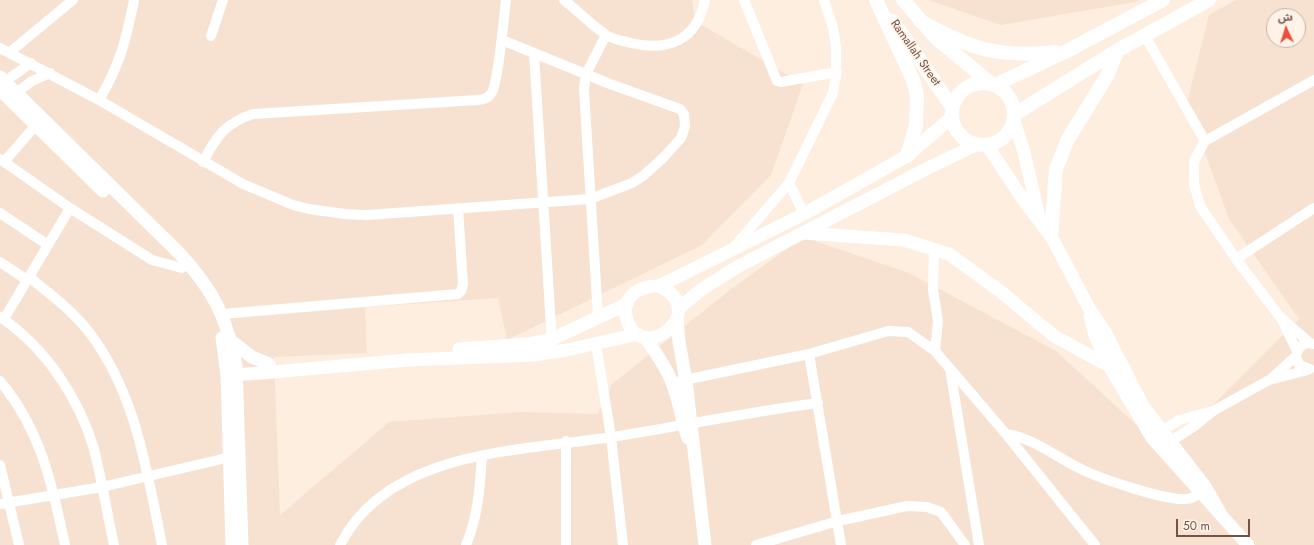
<!DOCTYPE html>
<html>
<head>
<meta charset="utf-8">
<style>
  body { margin:0 }
  #map { position:relative; width:1314px; height:545px; overflow:hidden; background:#fdeee0; font-family:Jost,"Noto Sans Arabic",sans-serif }
  canvas { display:block }
  .north { position:absolute; left:1266px; top:8px; width:40px; height:40px; box-sizing:border-box; background:#fff3e7; border:1px solid #c8b2a7; border-radius:50%; rotate:356deg; font-size:11px; font-weight:700; line-height:16px; text-align:center; color:#755146 }
  .north::after { content:''; display:block; margin:auto; width:14px; height:18px; background:#ee4e3e; clip-path:polygon(50% 0,100% 100%,50% 72%,0 100%) }
  .scale { position:absolute; left:1176px; top:519px; width:74px; height:18px; box-sizing:border-box; border:2px solid #755146; border-top:0; padding-left:5px; font-size:12px; line-height:14px; white-space:nowrap; color:#755146; -webkit-text-stroke:3px #fff3e7; paint-order:stroke }
</style>
</head>
<body>
<div id="map">
<canvas width="1314" height="545"></canvas>
<div class="north">ش</div>
<div class="scale">50 m</div>
</div>
<script>
const ctx = document.querySelector('canvas').getContext('2d');
ctx.lineJoin = 'round';
function fillPath(path, color) {
  ctx.fillStyle = color;
  ctx.fill(path, 'evenodd');
}
function trace(path, color, width, dash) {
  ctx.strokeStyle = color;
  ctx.lineWidth = width;
  ctx.lineCap = dash ? 'butt' : 'round';
  ctx.setLineDash(dash || []);
  ctx.stroke(path);
}
function drawText(font, color, halo, rows, align = 'center') {
  ctx.font = font + ' Jost,sans-serif';
  ctx.lineWidth = 3.5;
  ctx.setLineDash([]);
  ctx.textBaseline = 'middle';
  ctx.strokeStyle = halo;
  ctx.fillStyle = color;
  for (const [text, x, y, turn = 0] of rows) {
    ctx.save();
    ctx.translate(x, y);
    ctx.rotate((+turn || 0) * Math.PI / 180);
    ctx.textAlign = isNaN(turn) ? turn : align;
    if (halo) ctx.strokeText(text, 0, 0);
    ctx.fillText(text, 0, 0);
    ctx.restore();
  }
}
fillPath(new Path2D(`
  M0,0H692L695,21L803,84L771,175L702,245L507,340L498,298L365,307L367,353L274,357L280,515L389,422L520,412L598,414L611,385L730,290L803,237L909,273L1056,351L1166,452L1299,319L1229,219L1187,103L1209,15L1236,0H1314V545H0ZM1274,16H1298V40H1274Z
  M928,0H1139L1135,2L1001,25Z`), '#f7e1d1');
trace(new Path2D(`
  M564,0C578,11 590,24 605,34C611,39 623,41 631,43C668,52 697,40 705,0
  M744,0L777,81L781,82L837,72
  M211,36L223,0
  M1145,36L1205,141
  M0,48L99,100L243,184L293,205L309,209L345,214L367,215L590,199L632,183L643,176L664,157L681,138L685,127L684,114L680,109L610,84L502,40
  M10,52L73,0
  M534,53L552,344
  M0,85L31,63
  M12,96L32,81L50,73
  M99,100C120,65 126,40 134,0
  M0,159L70,208L152,260L182,268
  M4,162L35,126
  M203,162C216,137 225,123 253,114L477,100C482,100 488,98 491,94C498,85 504,16 506,0
  M789,183L804,214
  M0,213L48,245
  M734,247L789,183L833,93L836,76V46L833,28L824,0
  M934,249L933,290L938,321L935,351
  M1236,259L1314,208
  M0,262L27,280
  M29,277C50,294 72,310 89,332C136,393 147,472 162,545
  M222,314L458,294L461,291L463,284L458,208
  M0,317C45,347 79,398 94,449C102,481 107,513 114,545
  M598,317L584,89L586,74L606,35
  M4,319L70,208
  M1282,320L1297,351
  M1310,343L1280,317L1236,259L1200,206L1194,184V161L1205,141L1314,80
  M596,344L611,437L623,545
  M809,354L841,545
  M950,369L979,545
  M1310,369L1299,365L1296,356C1298,347 1304,341 1314,344
  M1271,379L1296,356
  M0,381C41,430 52,484 65,545
  M680,381L809,354L888,331L908,332L935,351L1006,434L1095,545
  M1006,434C1034,438 1057,458 1083,470C1102,479 1166,501 1186,499C1191,499 1195,497 1199,493
  M1156,435L1179,420L1209,412
  M566,441V545
  M1165,445L1193,427L1213,411L1269,380L1308,370
  M0,465L19,545
  M0,504L102,487L235,456
  M340,545C388,450 520,451 612,437C681,426 749,412 818,403
  M466,545C478,517 480,486 482,456
  M756,545L838,521L907,506L927,507L941,512L965,545`), '#fff', 10);
trace(new Path2D(`
  M0,77L180,254C214,291 226,316 236,366L242,545
  M0,90L103,191
  M1014,121L1024,152L1039,217
  M987,145L1024,201L1051,236L1089,308L1105,332L1143,406L1206,488L1219,511
  M804,233L904,240L949,254L1000,291L1054,336L1109,366
  M659,286C714,312 637,369 626,316C622,295 642,285 659,286L804,214L907,156L952,117
  M678,309L702,289L737,267L932,166L976,145
  M1090,315L1095,336L1109,366L1152,438L1248,545
  M677,319L679,342L686,381L705,545
  M645,337C654,351 665,365 671,380C679,398 681,419 688,438
  M222,338L227,375L232,545
  M231,341L252,357L269,364
  M459,349L528,344L552,339L627,304
  M229,375L262,373L407,360L533,355L567,350L638,334`), '#fff', 13);
trace(new Path2D(`
  M876,0L913,80L917,95L916,125L907,156
  M903,0L936,38L989,82
  M893,21L952,107
  M920,21C971,49 997,58 1056,52
  M952 114a31 31 0 1 1 62 0a31 31 0 1 1-62 0Z
  M997,84L1067,51L1163,0
  M1015,114L1118,50L1209,0
  M1051,236L1056,169L1068,139L1107,76L1118,50`), '#fff', 14);
drawText('12px', '#755146', '#fff3e7', [
  ["Ramallah Street",915,53,55]
]);
</script>
</body>
</html>
